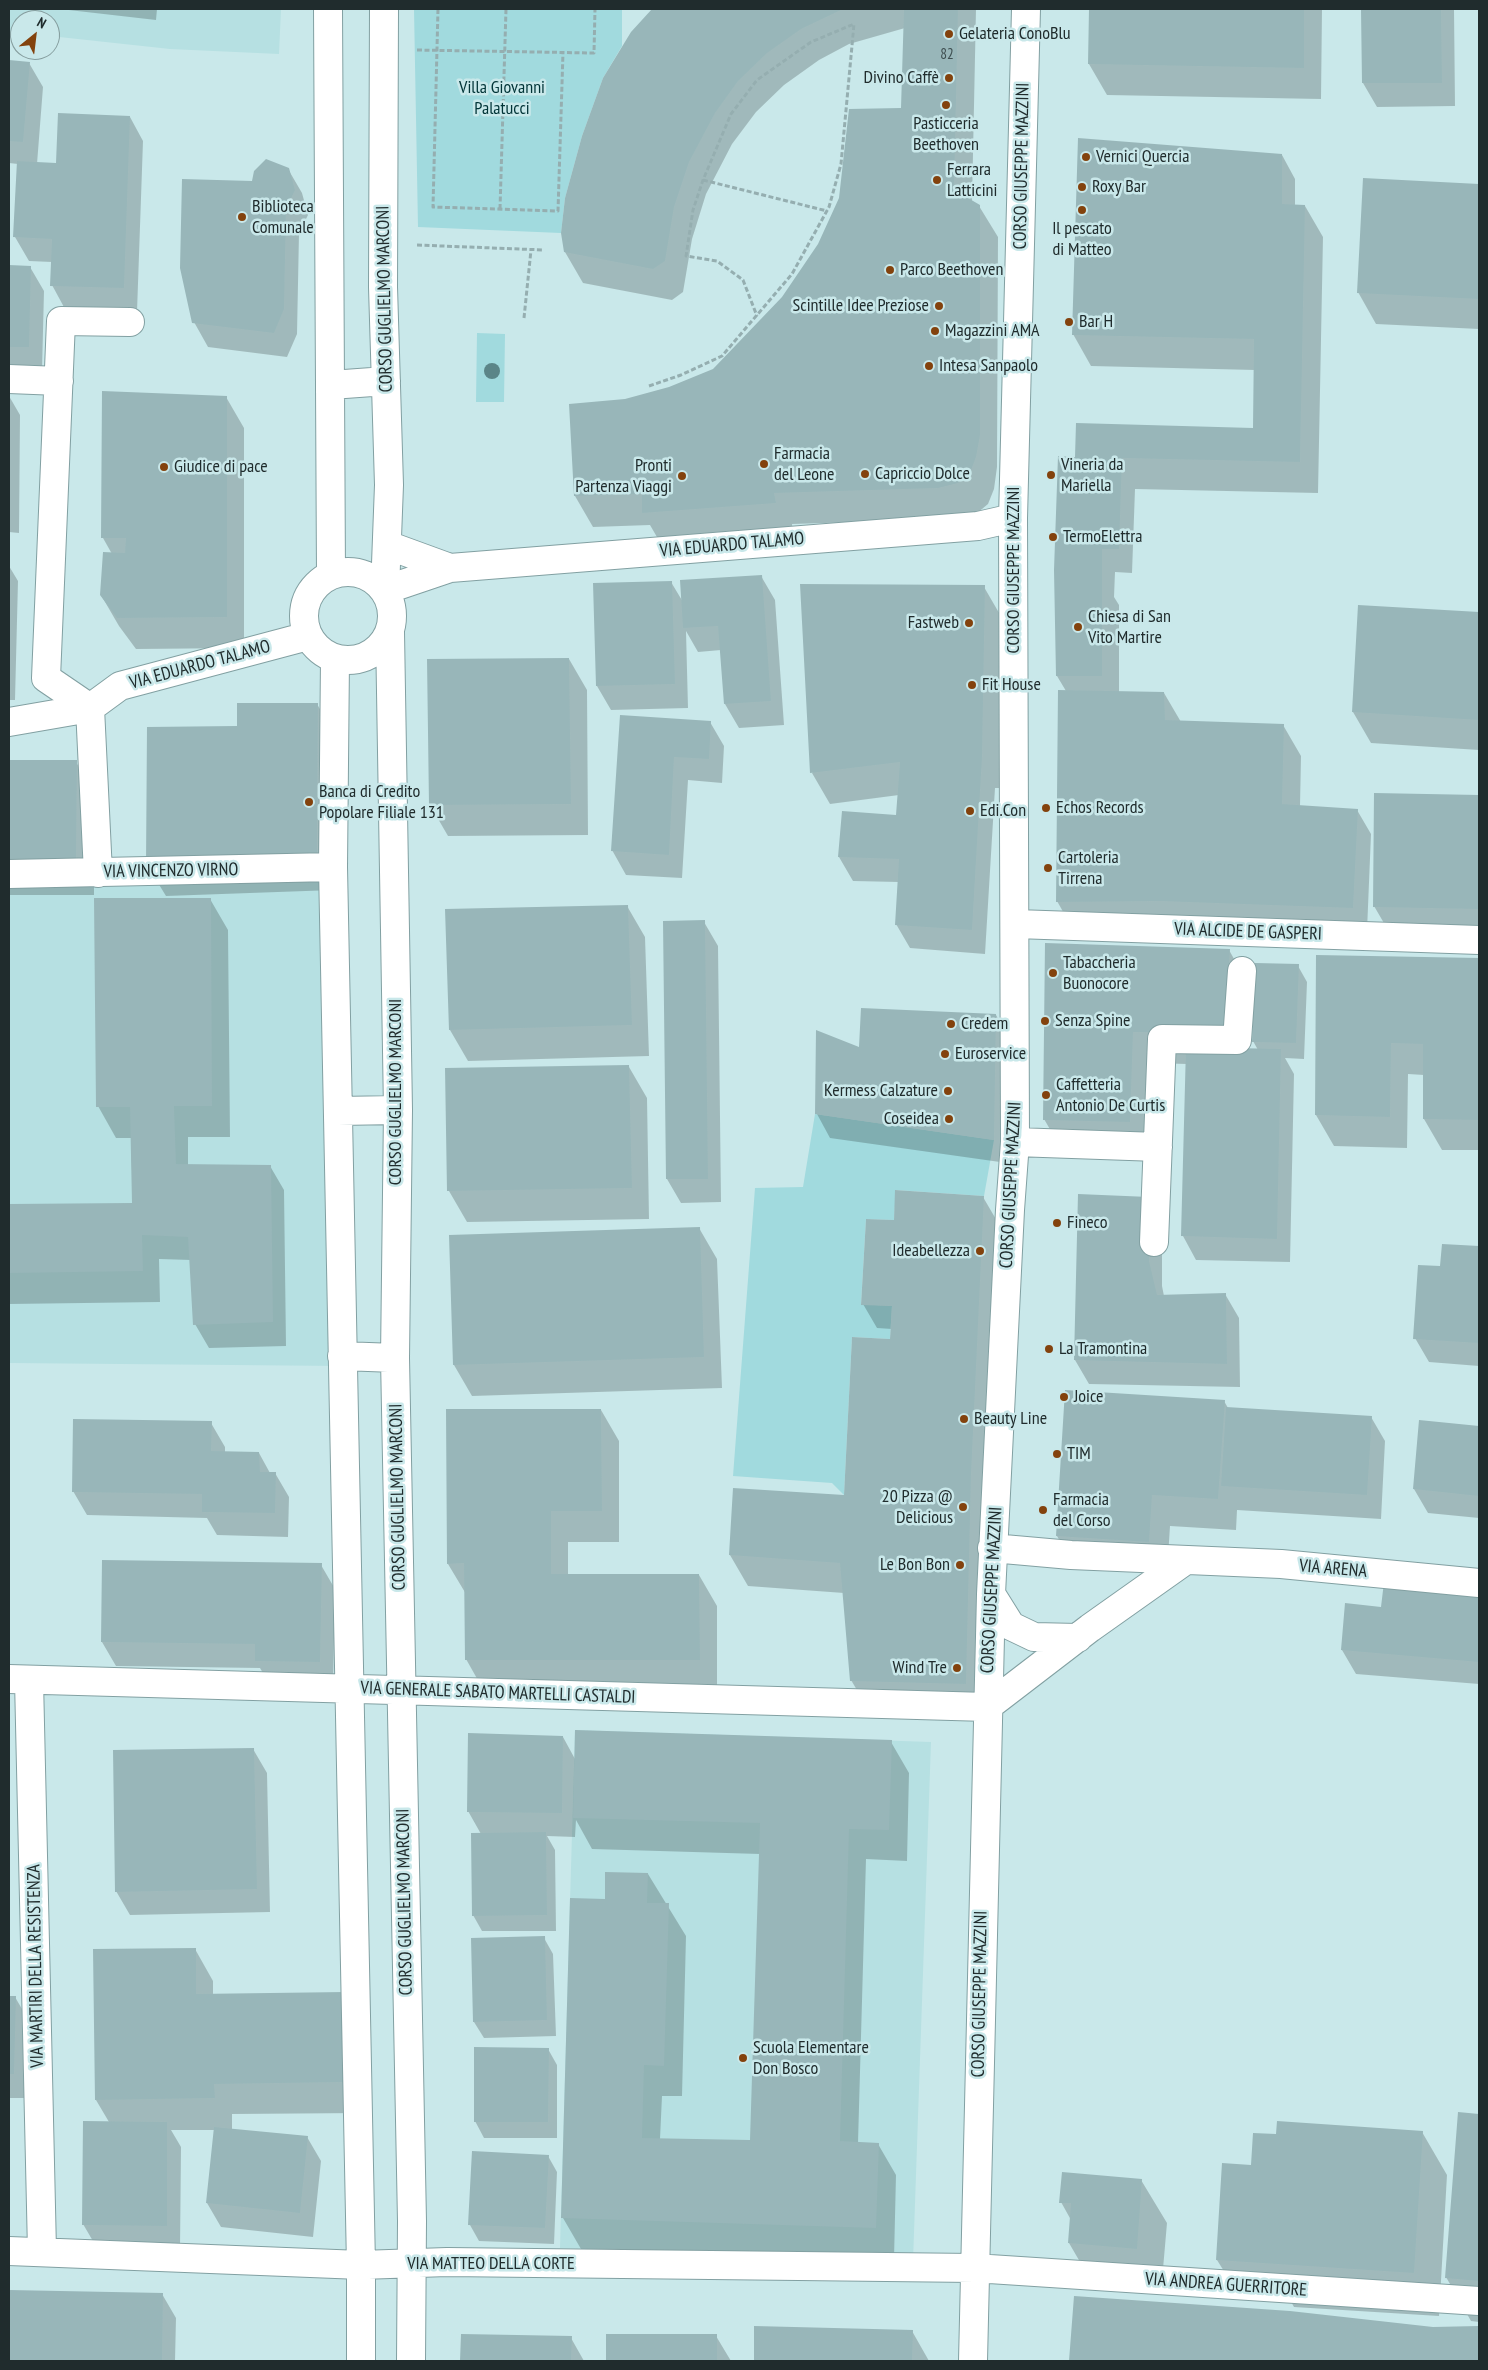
<!DOCTYPE html>
<html>
<head>
<meta charset="utf-8">
<style>
  body { margin:0 }
  #map { position:relative; width:1488px; height:2370px; overflow:hidden; background:#c9e8ea; font-family:"PT Sans Narrow",sans-serif }
  canvas { display:block }
  .frame { position:absolute; inset:0; border:10px solid #202c2d; pointer-events:none }
  .north { position:absolute; left:10px; top:10px; width:50px; height:50px; box-sizing:border-box; background:#c9e8ea; border:1px solid #859d9e; border-radius:50%; rotate:29deg; font-size:14px; font-weight:700; line-height:20px; text-align:center; color:#202c2d }
  .north::after { content:''; display:block; margin:auto; width:18px; height:22px; background:#83420d; clip-path:polygon(50% 0,100% 100%,50% 72%,0 100%) }
</style>
</head>
<body>
<div id="map">
<canvas width="1488" height="2370"></canvas>
<div class="frame"></div>
<div class="north">N</div>
</div>
<script>
const ctx = document.querySelector('canvas').getContext('2d');
ctx.lineJoin = 'round';
function fillPath(path, color) {
  ctx.fillStyle = color;
  ctx.fill(path, 'evenodd');
}
function trace(path, color, width, dash) {
  ctx.strokeStyle = color;
  ctx.lineWidth = width;
  ctx.lineCap = dash ? 'butt' : 'round';
  ctx.setLineDash(dash || []);
  ctx.stroke(path);
}
function drawText(font, color, halo, rows, align = 'center') {
  ctx.font = font + ' "PT Sans Narrow",sans-serif';
  ctx.lineWidth = 5;
  ctx.setLineDash([]);
  ctx.textBaseline = 'middle';
  ctx.strokeStyle = halo;
  ctx.fillStyle = color;
  for (const [text, x, y, turn = 0] of rows) {
    ctx.save();
    ctx.translate(x, y);
    ctx.rotate((+turn || 0) * Math.PI / 180);
    ctx.textAlign = isNaN(turn) ? turn : align;
    if (halo) ctx.strokeText(text, 0, 0);
    ctx.fillText(text, 0, 0);
    ctx.restore();
  }
}
fillPath(new Path2D(`
  M9,9H281L279,54L170,49L50,36V20H20V33L9,31Z
  M333,867L343,1366L9,1363V874Z
  M575,1730L931,1742L913,2261L560,2248Z`), '#b6e0e2');
fillPath(new Path2D(`
  M414,9H622V46L603,78L582,136L565,198L561,233L418,227Z
  M477,333L505,334L504,402H476Z
  M815,1114L994,1140L984,1196L896,1190L894,1220L866,1219L861,1304L892,1306L890,1339L852,1337L844,1495L832,1483L733,1476L755,1188L803,1187Z`), '#a1dade');
fillPath(new Path2D(`
  M60,9H157L156,20Z
  M653,9H976L972,202L979,206L998,237L997,467L994,489L988,504L976,514L956,519L792,524L793,534L661,544L650,525L593,527L575,496L625,400L669,388L714,371L783,298L819,245L902,109L905,28L849,44L819,60L784,85L756,112L732,144L706,194L692,239L683,292L672,300L583,283L565,252L632,32Z
  M1090,9H1322L1321,99L1107,95L1089,64Z
  M1362,9H1454L1455,106L1377,107L1363,83Z
  M9,61L29,63L43,87L37,164H58L130,117L143,141L137,312L65,309L52,285V262L29,261L15,237L18,164L9,163Z
  M1282,155L1295,179V206H1305L1323,237L1318,493L1135,489L1132,573L1115,572L1114,597L1119,605V692L1164,693L1181,722L1283,725L1301,756L1300,806L1357,810L1371,834L1367,931L1075,933L1057,901L1066,691L1057,676L1077,458L1254,429L1255,370L1091,366L1073,334Z
  M288,169L302,193L308,215L299,233L297,334L287,357L208,347L194,322L253,183Z
  M1364,179L1479,186V329L1376,324L1358,292Z
  M9,267H30L44,291L42,371L9,370Z
  M9,396L20,415L19,533L9,532Z
  M226,397L244,428V648L136,649L119,626L101,595L112,554L103,538Z
  M9,566L18,581L15,700H9Z
  M761,576L775,600L784,725L739,728L725,704L721,650L698,652L686,631L688,708L611,710L597,686L671,582L683,602Z
  M984,587L1002,618L1000,788H995L985,954L910,948L896,924L899,882L853,881L839,857L897,816L899,795L830,804L812,773Z
  M1360,606L1479,614V750L1371,743L1353,712Z
  M569,659L587,690L588,835L448,836L430,805L428,660Z
  M317,704L335,735L334,890L166,896L147,865L238,727Z
  M621,716L710,722L724,746L722,783L688,780L682,878L626,875L612,850Z
  M9,761L76,762L94,793V895H9Z
  M1376,795L1479,796V932L1388,930L1374,906Z
  M210,899L228,930L230,1137H188V1165L270,1166L284,1190L286,1346L209,1348L195,1324L191,1260L159,1259L160,1302L9,1304V1206L133,1204L131,1138H116L98,1106Z
  M627,906L645,937L649,1056L468,1061L450,1030Z
  M704,922L718,946L721,1202L681,1203L667,1179Z
  M1046,945L1229,950L1247,982L1242,1049L1258,1050L1253,1041L1298,966L1307,982L1304,1059L1285,1058L1294,1074L1290,1262L1196,1260L1183,1236L1187,1064L1151,1063L1147,1152L1062,1150L1044,1119Z
  M1318,957L1479,959V1150H1442L1424,1119V1075L1408,1074L1407,1148L1334,1146L1316,1115Z
  M996,1015L1010,1039L1007,1163L830,1138L817,1114L860,1049Z
  M629,1067L647,1098L649,1219L467,1222L449,1191L446,1070Z
  M983,1197L997,1221L984,1715L870,1712L851,1680L844,1593L748,1586L730,1555L734,1490L845,1497L891,1340L892,1329L877,1328L863,1304L895,1222Z
  M1162,1222V1286L1164,1296L1225,1294L1239,1318L1240,1387L1089,1384L1075,1360Z
  M699,1228L717,1259L722,1388L472,1396L454,1365L450,1236Z
  M1443,1245L1479,1247V1366L1429,1362L1415,1338L1441,1268Z
  M1224,1401L1228,1408L1371,1417L1385,1441L1381,1519L1237,1510L1236,1530L1170,1526L1167,1573L1075,1567L1057,1536Z
  M601,1410L619,1441V1542H568V1575H699L717,1606V1691H484L466,1659V1594L448,1564Z
  M1420,1421L1479,1427V1518L1428,1513L1414,1489Z
  M211,1423L225,1447V1453H259L270,1473H275L289,1497L288,1537L217,1535L207,1518L87,1515L73,1491Z
  M321,1565L335,1589L333,1686L270,1685L260,1668L116,1666L102,1642Z
  M1479,1592V1684L1356,1674L1342,1650L1383,1608Z
  M563,1737L575,1759L891,1742L909,1773L907,1861L866,1859L858,2143L878,2144L896,2175L894,2259L581,2249L563,2218L606,1901L648,1874L686,1936L682,2096H662L660,2139L752,2142L760,1854L592,1849L576,1820L575,1837L547,1836L555,1850L556,1931H482L473,1915L481,1834L468,1811Z
  M253,1749L267,1773L270,1912L130,1915L116,1891Z
  M544,1938L553,1954L556,2036L484,2038L474,2022Z
  M195,1949L213,1981V1995L344,1994L364,2113L232,2114V2130L307,2137L321,2161L313,2237L221,2227L207,2203L215,2130H171L181,2147L180,2249L97,2248L83,2224L109,2122L96,2100Z
  M9,1997H15L29,2021L27,2098H9Z
  M548,2049L557,2065V2138H484L475,2121Z
  M1460,2114L1479,2115V2322L1471,2321L1446,2277Z
  M1422,2132L1447,2175L1439,2316L1294,2307L1279,2280L1227,2276L1217,2260L1252,2167Z
  M548,2156L557,2172L554,2244L479,2241L470,2225Z
  M1141,2180L1167,2223L1161,2292L1094,2286L1069,2243L1071,2220L1061,2202Z
  M9,2291L162,2294L176,2318L175,2361H9Z
  M1075,2298L1434,2328L1479,2327V2361H1071Z
  M755,2327L912,2331L929,2361H755Z
  M608,2335L716,2336L731,2361H608Z
  M462,2336L571,2338L584,2361H461Z`), '#0003');
fillPath(new Path2D(`
  M652,9H843L801,29L767,53L738,81L715,113L689,162L674,207L665,261L653,269L564,252L561,233L565,198L582,136L603,78L631,32Z
  M904,9H958L954,190L980,205V435L976,457L970,473L958,483L938,488L774,493L776,503L642,513V494L574,496L569,404L625,399L669,387L713,369L782,297L818,244L839,198L849,109L901,108Z
  M1089,9H1304V68L1088,64Z
  M1361,9H1441L1442,83H1362Z
  M9,60L30,62L23,142L9,141Z
  M58,113L130,116L124,288L50,286L52,239L13,237L17,161L56,163Z
  M1078,138L1282,154V204L1305,205L1300,462L1122,458L1119,549H1102V676H1056L1054,570L1058,456L1075,457L1076,423L1253,428L1254,339L1072,335Z
  M266,159L289,168L295,190L286,209L284,309L274,333L192,323L180,268L182,179L252,181L254,171Z
  M1363,178L1479,184V299L1357,293Z
  M9,265L31,266L29,347H9Z
  M102,391L227,396V617L117,618L100,595L103,552L125,553L126,538H101Z
  M762,575L771,701L724,704L718,626L683,628L680,580Z
  M672,581L675,684L596,686L593,583Z
  M800,584L985,585L982,757L972,930L895,925L899,859L838,857L842,811L896,815L900,762L810,773Z
  M1358,605L1479,612V720L1352,712Z
  M569,658L571,804L429,805L427,659Z
  M1058,690L1164,692L1165,720L1284,724L1282,804L1358,809L1353,908L1160,901L1056,902Z
  M237,703H318L317,859L146,865L147,727L237,726Z
  M620,715L711,721L709,759L674,757L669,855L611,851Z
  M9,760H77L76,864H9Z
  M1374,793L1479,795V909L1373,907Z
  M94,898H211L212,1106H174L176,1164L271,1165L273,1322L193,1325L188,1237L142,1235L143,1271L9,1273V1204L132,1203L130,1107H96Z
  M628,905L632,1025L449,1030L445,909Z
  M705,920L708,1179H666L663,921Z
  M1045,943L1230,949L1224,1033L1133,1032L1130,1122L1043,1120Z
  M1316,955L1479,958V1120L1423,1119V1044L1391,1043L1390,1117L1315,1115Z
  M1255,963L1299,964L1296,1043L1252,1042Z
  M861,1008L996,1014L994,1140L815,1114L816,1030L859,1047Z
  M1186,1047L1281,1049L1277,1239L1181,1236Z
  M629,1065L632,1188L447,1191L445,1068Z
  M895,1190L984,1196L971,1475L966,1684L850,1681L840,1563L729,1555L733,1488L844,1495L852,1337L890,1339L892,1306L861,1305L866,1219L894,1220Z
  M1078,1194L1149,1197V1261L1157,1295L1226,1293L1227,1364L1074,1360Z
  M700,1227L704,1357L453,1365L449,1235Z
  M1442,1244L1479,1246V1343L1413,1339L1418,1265L1440,1266Z
  M1065,1390L1225,1400L1218,1499L1152,1495L1149,1542L1056,1536Z
  M1226,1407L1372,1416L1367,1495L1221,1486Z
  M446,1409H601L602,1511H551V1574H699L700,1660H465L464,1563L447,1564Z
  M73,1419L212,1421L211,1451L259,1452L260,1472H276L275,1513L202,1512V1494L72,1492Z
  M1419,1420L1479,1426V1496L1413,1489Z
  M102,1560L322,1563L320,1662L255,1661V1644L101,1642Z
  M1384,1582L1479,1590V1662L1341,1650L1345,1603L1381,1607Z
  M575,1730L892,1740L889,1830L849,1829L840,2141L879,2143L876,2228L561,2218L570,1898L605,1899V1872L648,1873L647,1903H669L664,2066L644,2065L642,2138L750,2140L760,1823L573,1818Z
  M468,1733L563,1736L562,1813L467,1812Z
  M254,1748L257,1889L115,1892L113,1750Z
  M546,1832L547,1915L472,1916L471,1833Z
  M545,1936L547,2020L473,2022L471,1938Z
  M196,1948V1994L345,1992L346,2082L214,2084L215,2098L95,2100L93,1949Z
  M9,1996H16L14,2074H9Z
  M474,2047L549,2048L548,2122H474Z
  M1458,2112L1479,2114V2281L1445,2278Z
  M83,2121L167,2122V2226L82,2225Z
  M1277,2121L1423,2131L1414,2273L1216,2260L1222,2163L1251,2165L1253,2133L1276,2134Z
  M214,2127L308,2136L300,2213L206,2203Z
  M472,2151L549,2155L545,2228L468,2225Z
  M1062,2172L1142,2179L1137,2249L1068,2243L1071,2203H1059Z
  M9,2290L163,2293L162,2361H9Z
  M1074,2296L1290,2311L1433,2327L1479,2326V2361H1069Z
  M754,2326L913,2330L912,2361H754Z
  M461,2334L572,2336L571,2361H460Z
  M606,2334H717V2361H606Z`), '#98b6b9');
const minor = new Path2D(`
  M328,9L331,575
  M384,9L383,287L389,485L385,590
  M9,379L59,381
  M331,385L386,381
  M387,545L450,568
  M304 616a44 44 0 1 1 88 0a44 44 0 1 1-88 0Z
  M385,590L450,568L978,526L1013,518
  M390,632L398,1110L395,1358L412,2221L411,2361
  M335,659L333,867L361,2265V2361
  M90,708L46,678L61,321L130,322
  M90,708L98,873
  M9,722L90,708L120,686L308,636
  M9,874L333,867
  M1016,924L1479,940
  M338,1111L398,1110
  M1015,1142L1158,1147
  M1154,1242L1162,1039L1237,1040L1242,971
  M342,1356L395,1358
  M992,1548L1071,1555L1281,1564L1479,1583
  M991,1594L1011,1626L1034,1637L1078,1638
  M9,1679L987,1707
  M29,1680L42,2251
  M987,1707L1090,1628L1186,1560
  M9,2251L361,2265L447,2262L974,2268L1479,2301
  M973,2361L991,1594L1010,1210L1015,1142L1013,518L1026,9`);
trace(minor, '#82a0a2', 30);
trace(new Path2D(`
  M438,9L433,207L558,211L563,52
  M417,50L594,53L595,9
  M703,180L827,211
  M500,209L506,9
  M417,245L544,250
  M524,318L531,250
  M649,386L681,375L722,356L792,274L829,207L841,164L854,24L811,42L757,80L731,114L703,180L693,210L686,256L717,261L743,280L757,316`), '#95aeb0', 3, [5, 2.5]);
trace(minor, '#fff', 28);
ctx.fillStyle = '#5b8588';
for (const [x, y] of [
  [492,371]
]) {
  ctx.beginPath();
  ctx.arc(x, y, 8, 0, 2 * Math.PI);
  ctx.fill();
}
for (const [x, y, r, color] of [
  [949,34,5,"#83420d"],
  [949,78,5,"#83420d"],
  [946,105,5,"#83420d"],
  [1086,157,5,"#83420d"],
  [937,180,5,"#83420d"],
  [1082,187,5,"#83420d"],
  [1082,210,5,"#83420d"],
  [242,217,5,"#83420d"],
  [890,270,5,"#83420d"],
  [939,306,5,"#83420d"],
  [1069,322,5,"#83420d"],
  [935,331,5,"#83420d"],
  [929,366,5,"#83420d"],
  [764,464,5,"#83420d"],
  [164,467,5,"#83420d"],
  [865,474,5,"#83420d"],
  [1051,475,5,"#83420d"],
  [682,476,5,"#83420d"],
  [1053,537,5,"#83420d"],
  [969,623,5,"#83420d"],
  [1078,627,5,"#83420d"],
  [972,685,5,"#83420d"],
  [309,802,5,"#83420d"],
  [1046,808,5,"#83420d"],
  [970,811,5,"#83420d"],
  [1048,868,5,"#83420d"],
  [1053,973,5,"#83420d"],
  [1045,1021,5,"#83420d"],
  [951,1024,5,"#83420d"],
  [945,1054,5,"#83420d"],
  [948,1091,5,"#83420d"],
  [1046,1095,5,"#83420d"],
  [949,1119,5,"#83420d"],
  [1057,1223,5,"#83420d"],
  [980,1251,5,"#83420d"],
  [1049,1349,5,"#83420d"],
  [1064,1397,5,"#83420d"],
  [964,1419,5,"#83420d"],
  [1057,1454,5,"#83420d"],
  [963,1507,5,"#83420d"],
  [1043,1510,5,"#83420d"],
  [960,1565,5,"#83420d"],
  [957,1668,5,"#83420d"],
  [743,2058,5,"#83420d"]
]) {
  const dot = new Path2D();
  dot.arc(x, y, r, 0, 2 * Math.PI);
  ctx.fillStyle = color;
  ctx.fill(dot);
  trace(dot, '#c9e8ea', 2);
}
drawText('15px', '#3e4e50', null, [
  ["82",947,55]
]);
drawText('18px', '#202c2d', '#c9e8ea', [
  ["Gelateria ConoBlu",959,34],
  ["Divino Caffè",939,78,"right"],
  ["Pasticceria",946,124,"center"],
  ["Beethoven",946,145,"center"],
  ["Vernici Quercia",1096,157],
  ["Ferrara",947,170],
  ["Latticini",947,191],
  ["Roxy Bar",1092,187],
  ["Biblioteca",252,207],
  ["Comunale",252,228],
  ["Il pescato",1082,229,"center"],
  ["di Matteo",1082,250,"center"],
  ["Parco Beethoven",900,270],
  ["Scintille Idee Preziose",929,306,"right"],
  ["Bar H",1079,322],
  ["Magazzini AMA",945,331],
  ["Intesa Sanpaolo",939,366],
  ["Farmacia",774,454],
  ["del Leone",774,475],
  ["Vineria da",1061,465],
  ["Mariella",1061,486],
  ["Pronti",672,466,"right"],
  ["Partenza Viaggi",672,487,"right"],
  ["Giudice di pace",174,467],
  ["Capriccio Dolce",875,474],
  ["TermoElettra",1063,537],
  ["Chiesa di San",1088,617],
  ["Vito Martire",1088,638],
  ["Fastweb",959,623,"right"],
  ["Fit House",982,685],
  ["Banca di Credito",319,792],
  ["Popolare Filiale 131",319,813],
  ["Echos Records",1056,808],
  ["Edi.Con",980,811],
  ["Cartoleria",1058,858],
  ["Tirrena",1058,879],
  ["Tabaccheria",1063,963],
  ["Buonocore",1063,984],
  ["Senza Spine",1055,1021],
  ["Credem",961,1024],
  ["Euroservice",955,1054],
  ["Caffetteria",1056,1085],
  ["Antonio De Curtis",1056,1106],
  ["Kermess Calzature",938,1091,"right"],
  ["Coseidea",939,1119,"right"],
  ["Fineco",1067,1223],
  ["Ideabellezza",970,1251,"right"],
  ["La Tramontina",1059,1349],
  ["Joice",1074,1397],
  ["Beauty Line",974,1419],
  ["TIM",1067,1454],
  ["20 Pizza @",953,1497,"right"],
  ["Delicious",953,1518,"right"],
  ["Farmacia",1053,1500],
  ["del Corso",1053,1521],
  ["Le Bon Bon",950,1565,"right"],
  ["Wind Tre",947,1668,"right"],
  ["Scuola Elementare",753,2048],
  ["Don Bosco",753,2069]
], 'left');
drawText('18px', '#013437', '#c9e8ea', [
  ["Villa Giovanni",502,88],
  ["Palatucci",502,109]
]);
drawText('18px', '#202c2d', '#c9e8ea', [
  ["CORSO GIUSEPPE MAZZINI",1022,166,-89],
  ["CORSO GUGLIELMO MARCONI",385,299,-91],
  ["VIA EDUARDO TALAMO",732,545,-5],
  ["CORSO GIUSEPPE MAZZINI",1014,570,-90],
  ["VIA EDUARDO TALAMO",200,665,-15],
  ["VIA VINCENZO VIRNO",171,871,-1],
  ["VIA ALCIDE DE GASPERI",1248,932,2],
  ["CORSO GUGLIELMO MARCONI",396,1092,-90],
  ["CORSO GIUSEPPE MAZZINI",1011,1185,-87],
  ["CORSO GUGLIELMO MARCONI",398,1497,-91],
  ["VIA ARENA",1333,1569,5],
  ["CORSO GIUSEPPE MAZZINI",992,1590,-87],
  ["VIA GENERALE SABATO MARTELLI CASTALDI",498,1693,2],
  ["CORSO GUGLIELMO MARCONI",405,1902,-91],
  ["VIA MARTIRI DELLA RESISTENZA",36,1966,-91],
  ["CORSO GIUSEPPE MAZZINI",980,1994,-89],
  ["VIA MATTEO DELLA CORTE",491,2264],
  ["VIA ANDREA GUERRITORE",1226,2285,4]
]);
</script>
</body>
</html>
